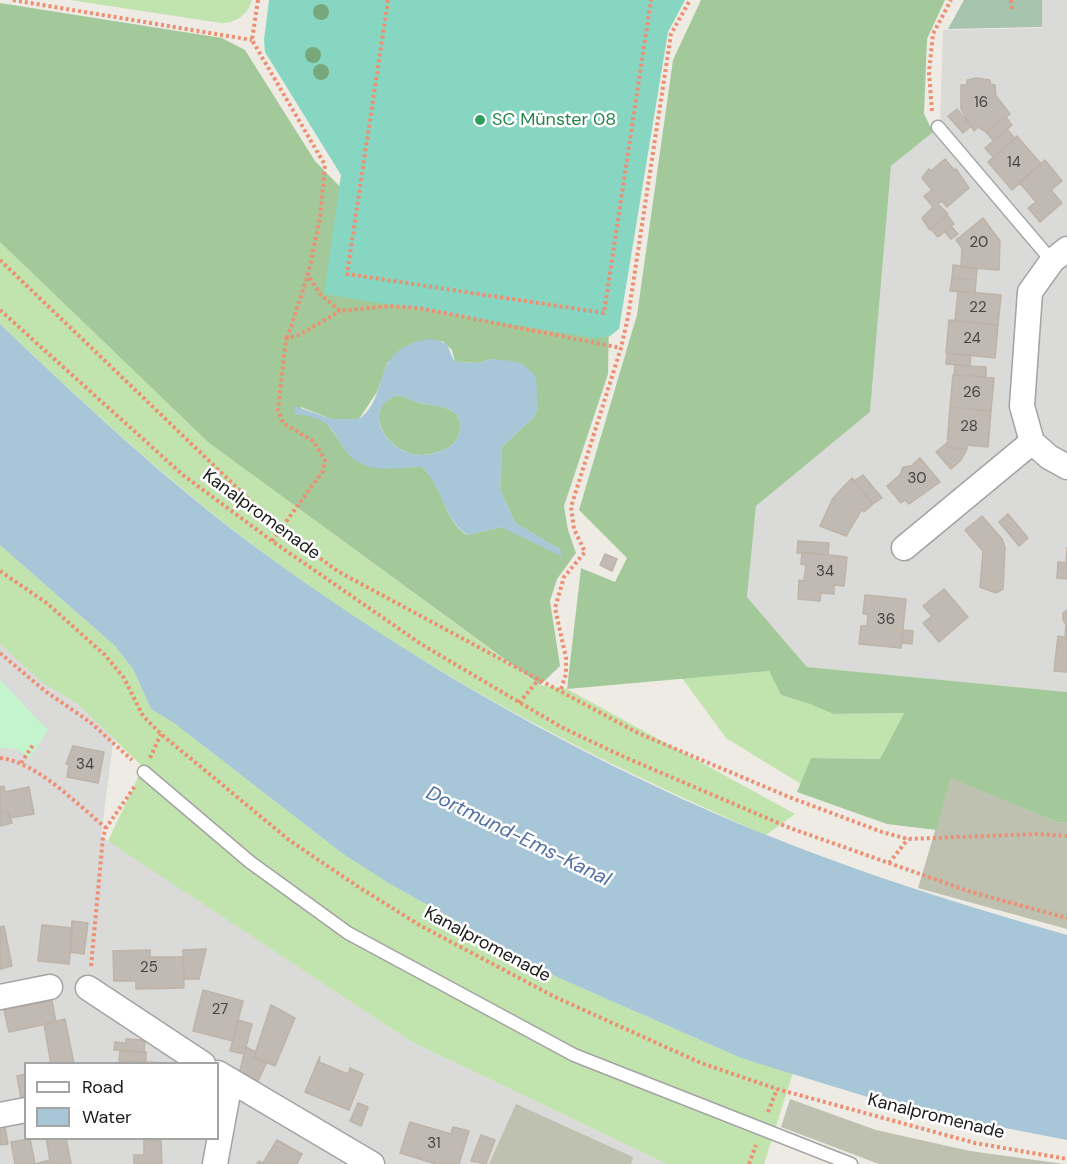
<!DOCTYPE html>
<html>
<head>
<meta charset="utf-8">
<style>
  body { margin:0 }
  #map { position:relative; width:1067px; height:1164px; overflow:hidden; background:#edebe3; font-family:"DM Sans",sans-serif }
  canvas { display:block }
  .legend { position:absolute; left:24px; top:1062px; width:195px; height:78px; box-sizing:border-box; background:#fff; border:2px solid #a4a4a4; margin:0; padding:8px 10px; list-style:none; font-size:18px; color:#1c1c1c }
  .legend li { display:flex; align-items:center; gap:12px; height:30px }
  .legend b { width:30px; border:2px solid #a4a4a4 }
</style>
</head>
<body>
<div id="map">
<canvas width="1067" height="1164"></canvas>
<ul class="legend">
<li><b style="height:8px;background:#fff"></b>Road</li>
<li><b style="height:16px;background:#a7c6d7"></b>Water</li>
</ul>
</div>
<script>
const ctx = document.querySelector('canvas').getContext('2d');
ctx.lineJoin = 'round';
function fillPath(path, color) {
  ctx.fillStyle = color;
  ctx.fill(path, 'evenodd');
}
function trace(path, color, width, dash) {
  ctx.strokeStyle = color;
  ctx.lineWidth = width;
  ctx.lineCap = dash ? 'butt' : 'round';
  ctx.setLineDash(dash || []);
  ctx.stroke(path);
}
function drawText(font, color, halo, rows, align = 'center') {
  ctx.font = font + ' "DM Sans",sans-serif';
  ctx.lineWidth = 5;
  ctx.setLineDash([]);
  ctx.textBaseline = 'middle';
  ctx.strokeStyle = halo;
  ctx.fillStyle = color;
  for (const [text, x, y, turn = 0] of rows) {
    ctx.save();
    ctx.translate(x, y);
    ctx.rotate((+turn || 0) * Math.PI / 180);
    ctx.textAlign = isNaN(turn) ? turn : align;
    if (halo) ctx.strokeText(text, 0, 0);
    ctx.fillText(text, 0, 0);
    ctx.restore();
  }
}
fillPath(new Path2D(`
  M1042,0H1067V692L807,667L747,597L756,506L870,412L891,166L940,125L943,30L1042,28Z
  M0,597L116,720L101,836L410,1041L667,1164H0ZM26,1064H218V1138H26Z`), '#dadad9');
fillPath(new Path2D(`
  M951,777L1059,823L1067,822V929L918,888Z
  M790,1099L876,1130L970,1151L1064,1164H879L781,1127Z
  M516,1104L633,1157L631,1164H489Z`), '#bec1af');
fillPath(new Path2D(`
  M70,0H252C248,15 236,23 221,23Z
  M0,242L209,443L539,685L567,689L795,814L766,835C586,757 410,664 253,545C163,477 81,401 0,324Z
  M0,545L115,646L133,669L151,709L174,723L343,854L390,884L557,977L741,1058L793,1073L764,1164H667L410,1041L108,841L143,767L78,704L43,683L0,644Z
  M769,671L781,695L810,704L833,714L904,713L880,759L811,758L801,784L726,738L682,678Z`), '#c1e3ad');
fillPath(new Path2D(`
  M701,0H945L927,39L924,114L933,132L891,166L870,412L756,506L747,597L807,667L1067,692V822L1059,823L951,778L936,830L887,824L797,792L811,758L880,759L904,713L833,714L810,704L781,695L769,671L567,689L581,568L615,582L627,558L579,510L637,315L673,60Z
  M0,3L222,38L245,50L315,161L346,193L609,319L608,374L564,506L568,530L576,553L557,579L550,601L560,666L540,685L209,443L0,242ZM442,341L452,350L455,362L479,363L492,359L536,396L537,409L535,416L502,447L500,489L515,523L561,550L501,527L467,535C443,520 443,485 422,467C402,466 380,472 361,463C338,454 334,411 301,414V407L331,419H359L377,392L388,362Z
  M398,395C406,397 413,401 420,403C438,406 467,407 459,434C456,446 445,450 434,453C393,466 355,408 398,395Z`), '#a3c99b');
fillPath(new Path2D(`
  M964,0H1042V27L948,29Z`), '#a6c4ae');
fillPath(new Path2D(`
  M0,680L48,730L30,758L15,749L0,748Z`), '#c3f4cd');
fillPath(new Path2D(`
  M269,0H685L668,32L619,329L610,336L595,338L324,294L341,175L265,52L264,40Z`), '#87d6c1');
fillPath(new Path2D(`
  M0,324C82,402 164,479 254,546C381,640 519,722 661,789C792,851 929,896 1067,935V1140L903,1108L741,1058L557,977L390,884L343,854L174,723L151,709L133,669L115,646L0,545Z
  M430,339C452,343 446,346 455,362L479,363L492,359L512,361L523,364L536,377L538,409L535,416L502,447L500,489L515,523L561,550V556L501,527L468,535C443,520 443,486 422,467C402,466 381,473 362,464C331,449 346,418 294,414L295,406L331,419H359C392,396 368,347 430,339ZM398,395C406,397 412,401 420,403C438,406 467,407 459,434C456,446 445,450 434,453C393,466 355,409 398,395Z`), '#a7c6d7');
const building = new Path2D(`
  M976,78L990,80V84L995,85L996,96L1010,114L986,132L978,127L974,131L961,109V85H967V80Z
  M957,109L971,126L963,133L948,116Z
  M1006,117L1012,125L994,141L986,132Z
  M1007,129L1015,139L993,157L985,148Z
  M1017,136L1041,164L1012,190L988,162Z
  M945,159L954,170L956,169L969,188L947,207L941,201L938,204L948,214L930,230L922,218L933,207L924,196L932,190L922,178L929,169L931,171Z
  M1045,160L1062,181L1051,190L1062,203L1040,222L1028,208L1036,202L1019,182Z
  M947,215L954,224L938,237L931,229Z
  M983,218L1000,241L999,270L961,267L962,248L956,240Z
  M951,226L958,234L951,239L945,232Z
  M953,265L977,268L976,280L952,278Z
  M952,278L976,280L975,293L950,291Z
  M958,291L1001,295L998,325L955,321Z
  M949,320L998,325L995,358L946,353Z
  M947,353L971,355L970,366L946,364Z
  M955,365L986,367V377L954,375Z
  M953,375L994,378L991,411L950,407Z
  M950,407L991,411L988,447L967,445V449L947,447Z
  M947,443V447L967,449L961,460L951,469L936,452Z
  M920,458L940,482L909,504L905,500L901,503L887,486L900,475L903,467L911,466Z
  M863,475L882,498L873,504L854,481Z
  M852,478L873,504L864,512L862,509L846,536L820,526L833,498Z
  M1008,514L1028,538L1019,546L999,522Z
  M982,516L1002,539L1005,547L1003,589L996,593L980,587L983,551L965,530Z
  M798,541L829,543L828,555L797,553Z
  M1067,548V579L1057,578L1058,562L1066,563Z
  M802,552L847,557L844,586L834,585V594L821,593L820,601L798,599L799,580L804,581L806,565L801,564Z
  M605,554L617,559L612,571L600,565Z
  M944,589L968,617L939,642L923,623L932,616L923,606Z
  M865,595L906,599L901,648L859,644L861,626H867L868,614H863Z
  M1067,610V638H1065L1066,624L1063,620V613Z
  M903,630L913,631L912,644L902,643Z
  M1058,636L1067,638V672L1054,671Z
  M73,746L104,752L98,783L67,777L69,765L66,764Z
  M4,786L5,792L29,787L34,814L10,818L9,811L0,813V787Z
  M9,811L12,823L0,826V813Z
  M72,921L88,923L84,954L70,952Z
  M42,925L73,928L69,964L38,961Z
  M4,926L12,966L0,969V927Z
  M206,949L199,979H184L183,950Z
  M150,950V957H183L184,988L136,989V981H114L113,951Z
  M203,990L243,1001L233,1041L193,1031Z
  M52,1001L56,1022L9,1032L4,1010Z
  M271,1005L295,1018L275,1066L254,1057Z
  M65,1019L74,1064H51L44,1024Z
  M238,1020L252,1024L244,1054L230,1051Z
  M126,1039L145,1040L144,1052L114,1050L115,1042L126,1043Z
  M246,1047L256,1052L254,1057L267,1062L258,1081L239,1074Z
  M120,1051L146,1052V1062L119,1061Z
  M320,1056L319,1062L348,1074L350,1068L363,1074L349,1110L305,1092Z
  M128,1061L164,1063V1064H129Z
  M26,1074V1097L21,1098L17,1076Z
  M358,1103L368,1107L361,1126L350,1121Z
  M4,1122L8,1144L0,1145V1123Z
  M410,1122L451,1134L453,1127L469,1131L459,1164H436L400,1153Z
  M481,1135L495,1140L486,1164L471,1161Z
  M46,1138H66L71,1164H35L50,1160Z
  M30,1139L35,1164H15L11,1142Z
  M144,1140L161,1141L162,1164H134V1155H144Z
  M277,1140L302,1154L297,1164H257L259,1161L263,1163Z`);
fillPath(building, '#c1bab3');
trace(building, '#bdb3a7', 1.5);
const service = new Path2D(`
  M938,127L1052,261
  M144,772L250,862L348,933L574,1055L851,1164`);
const minor = new Path2D(`
  M1067,249L1052,261L1030,292L1022,406L1032,442L1049,457L1067,467
  M904,548L1032,442
  M88,988L203,1064
  M0,997L50,987
  M218,1073L372,1164
  M0,1115L26,1110
  M215,1164L230,1082`);
trace(service, '#a3a3a3', 15);
trace(minor, '#a3a3a3', 27);
trace(new Path2D(`
  M13,0L252,40
  M258,0L252,40L325,165L320,218L308,275L321,295L340,311L390,306L419,308L621,348
  M388,0L347,274L604,313L651,0
  M1011,0L1012,10
  M932,111L929,72L933,34L951,0
  M0,260L280,529L339,572L638,733L789,797L882,832L908,839L1038,834L1067,836
  M0,310L183,475L272,541L421,644L561,727L622,756L790,828L971,892L1067,918
  M287,338L308,275
  M272,541L323,471L325,460L313,441L283,423L278,410L286,339L299,335L340,311
  M0,571L48,604L105,655L124,678L143,716L161,734L289,840L357,886L421,926L555,997L701,1063L777,1089L975,1143L1067,1159
  M0,653L45,691L90,722L132,760
  M561,689L566,674V658L555,608L564,577L585,552L574,529L571,507L621,348L628,317L671,34L690,0
  M519,703L539,679
  M0,758C37,762 78,805 106,828
  M150,758L161,734
  M21,763L33,745
  M889,863L908,839
  M91,966L103,837L106,828L135,786
  M768,1112L777,1089
  M749,1164L756,1145`), '#ed8f73', 4, [3, 3]);
trace(service, '#fff', 12);
trace(minor, '#fff', 24);
ctx.fillStyle = '#76a87c';
for (const [x, y] of [
  [321,12],
  [313,55],
  [321,72]
]) {
  ctx.beginPath();
  ctx.arc(x, y, 8, 0, 2 * Math.PI);
  ctx.fill();
}
for (const [x, y, r, color] of [
  [480,120,6,"#2e9e5b"]
]) {
  const dot = new Path2D();
  dot.arc(x, y, r, 0, 2 * Math.PI);
  ctx.fillStyle = color;
  ctx.fill(dot);
  trace(dot, '#fff', 2);
}
drawText('15px', '#454442', null, [
  ["16",981,103],
  ["14",1014,163],
  ["20",979,243],
  ["22",978,308],
  ["24",972,339],
  ["26",972,393],
  ["28",969,427],
  ["30",917,479],
  ["34",825,572],
  ["36",886,620],
  ["34",85,765],
  ["25",149,968],
  ["27",220,1010],
  ["31",434,1144]
]);
drawText('18px', '#27864d', '#fff', [
  ["SC Münster 08",492,120]
], 'left');
drawText('18px', '#1c1c1c', '#fff', [
  ["Kanalpromenade",261,515,36],
  ["Kanalpromenade",487,945,28],
  ["Kanalpromenade",936,1117,14]
]);
drawText('italic 20px', '#5170a3', '#fff', [
  ["Dortmund-Ems-Kanal",518,837,26]
]);
</script>
</body>
</html>
